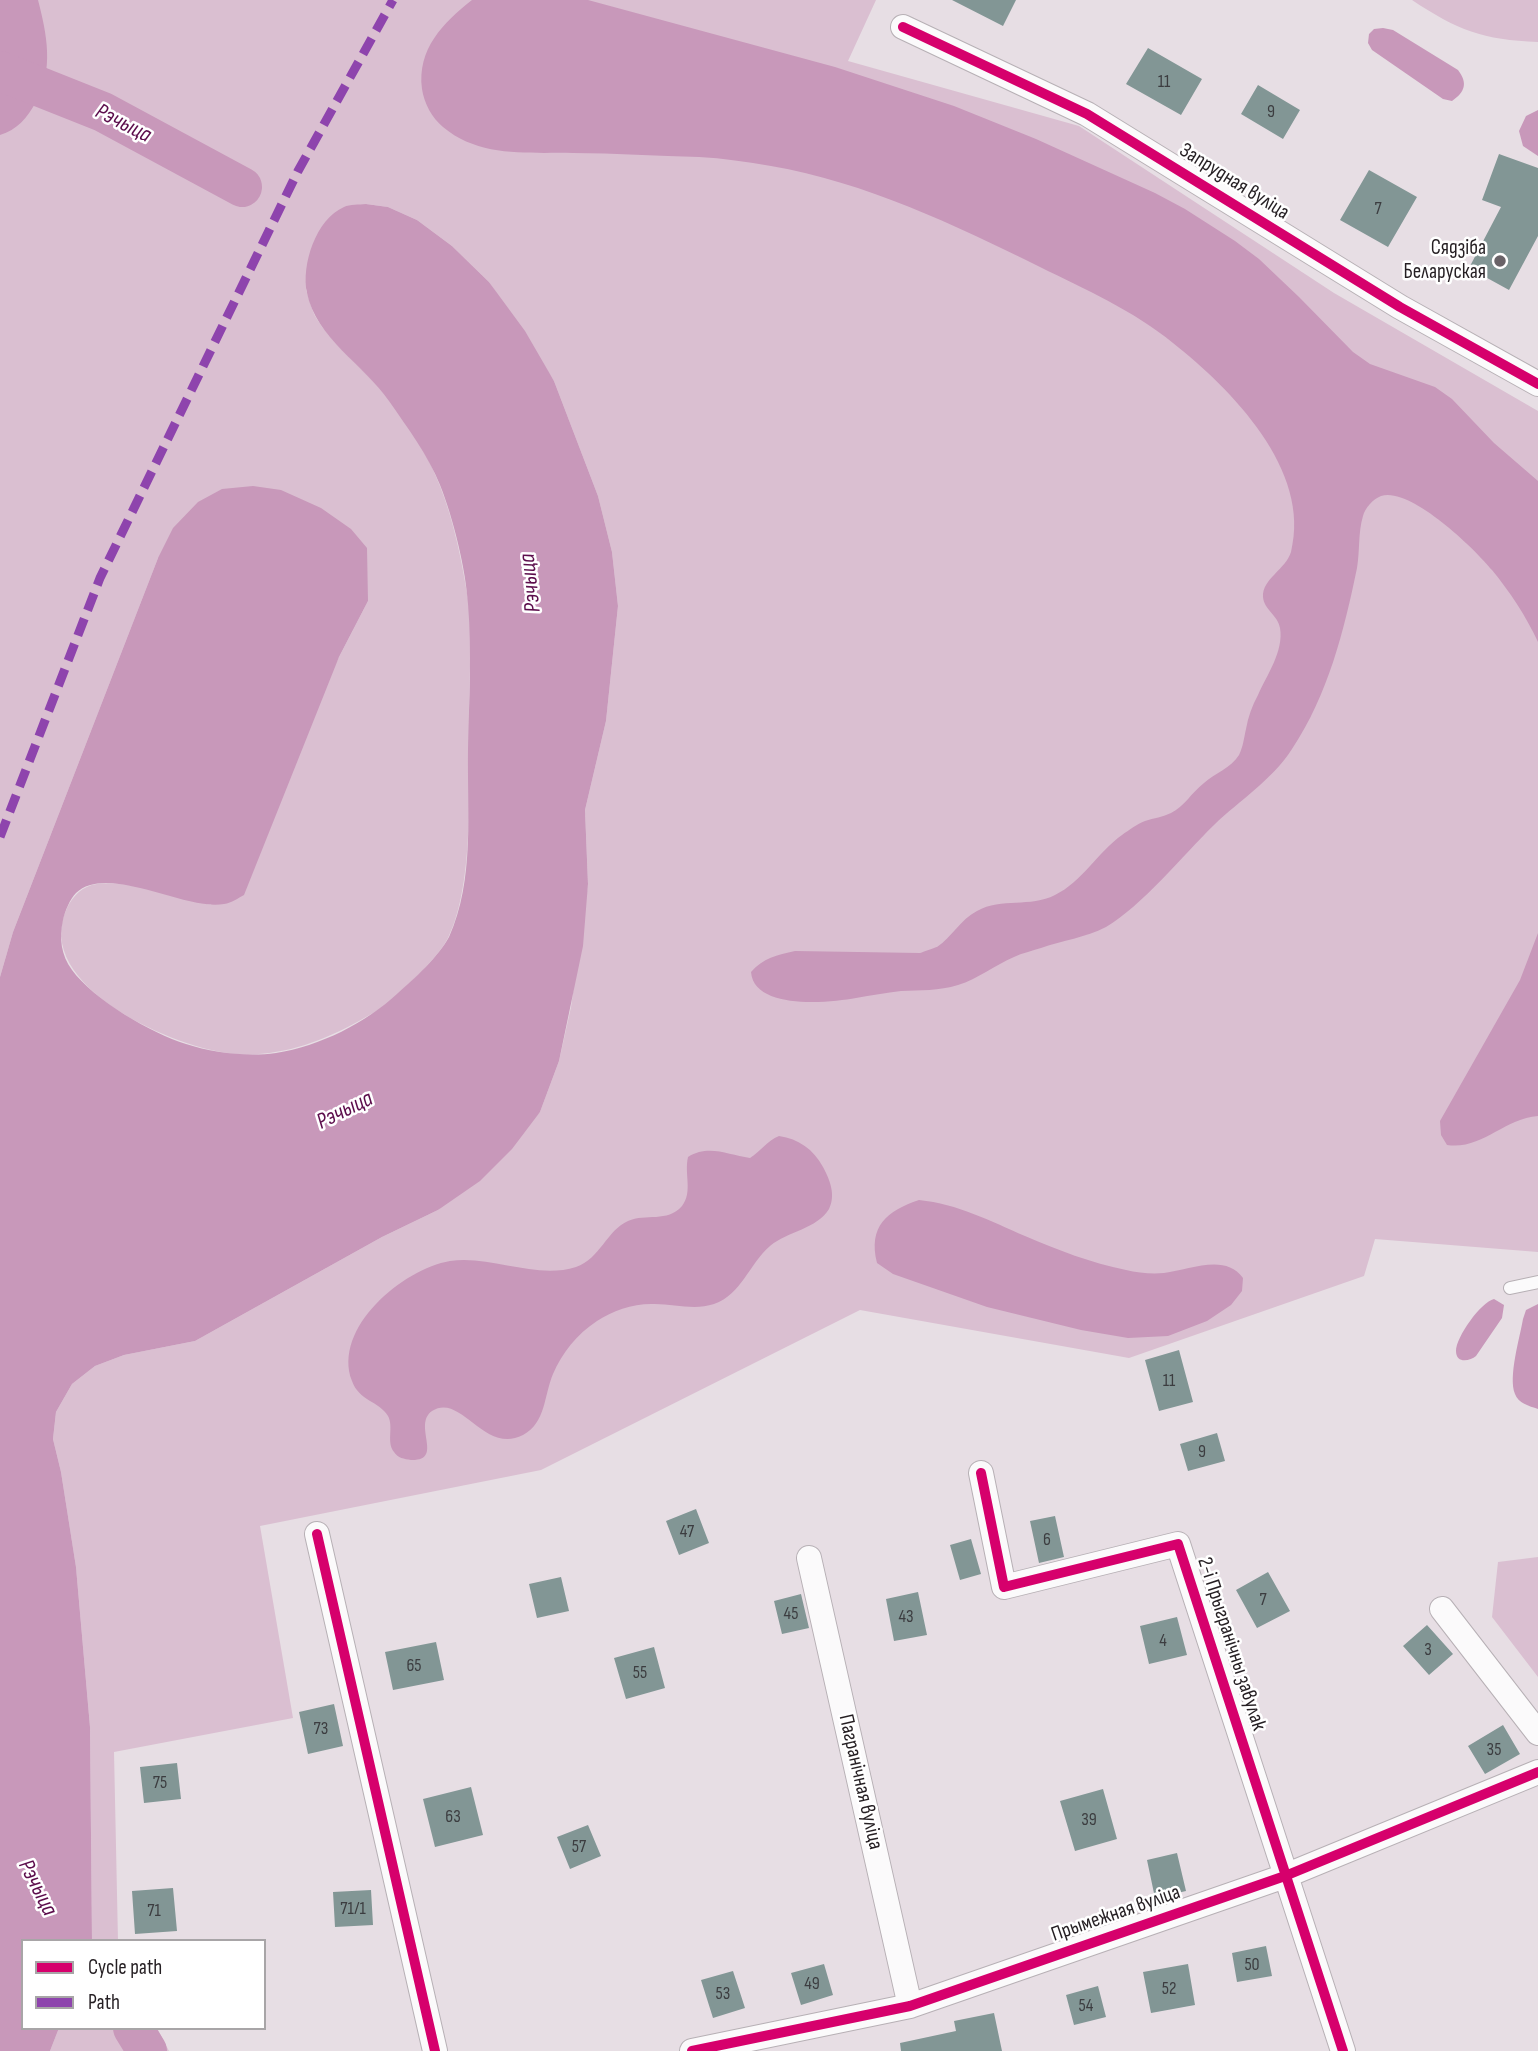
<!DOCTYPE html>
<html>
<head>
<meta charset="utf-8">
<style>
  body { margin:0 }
  #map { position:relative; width:1538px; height:2051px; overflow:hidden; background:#e7dee4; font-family:"Sofia Sans Condensed",sans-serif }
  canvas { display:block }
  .legend { position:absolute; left:21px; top:1939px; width:245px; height:91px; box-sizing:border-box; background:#fff; border:2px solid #a8a5a7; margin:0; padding:9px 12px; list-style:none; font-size:21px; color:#251f23 }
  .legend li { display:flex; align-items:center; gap:14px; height:35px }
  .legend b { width:35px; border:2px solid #a8a5a7 }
</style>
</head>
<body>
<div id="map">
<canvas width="1538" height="2051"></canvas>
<ul class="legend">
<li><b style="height:9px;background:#d6006c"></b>Cycle path</li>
<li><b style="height:9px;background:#8e44ad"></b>Path</li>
</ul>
</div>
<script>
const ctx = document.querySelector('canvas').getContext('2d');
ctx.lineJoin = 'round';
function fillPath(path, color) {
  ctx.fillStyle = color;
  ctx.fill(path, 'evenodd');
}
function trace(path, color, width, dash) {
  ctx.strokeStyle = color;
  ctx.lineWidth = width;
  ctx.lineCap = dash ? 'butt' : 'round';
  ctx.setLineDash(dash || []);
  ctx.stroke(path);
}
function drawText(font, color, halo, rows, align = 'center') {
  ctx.font = font + ' "Sofia Sans Condensed",sans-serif';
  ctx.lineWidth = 5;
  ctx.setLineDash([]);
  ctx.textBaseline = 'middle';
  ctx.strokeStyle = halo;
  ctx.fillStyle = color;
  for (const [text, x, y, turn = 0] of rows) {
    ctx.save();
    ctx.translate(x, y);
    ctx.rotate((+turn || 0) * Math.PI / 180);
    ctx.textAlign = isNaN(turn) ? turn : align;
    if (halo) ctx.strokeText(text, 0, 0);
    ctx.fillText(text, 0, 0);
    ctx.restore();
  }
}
fillPath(new Path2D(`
  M0,0H876L848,61L1079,126L1334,293L1538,411V1252L1375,1239L1364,1276L1129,1358L860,1310L541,1470L260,1526L293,1718L114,1752L118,1941H92L90,1727L76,1567L61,1472L53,1439L56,1412L72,1384L95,1366L124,1355L195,1341L382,1237L438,1210L540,1112L559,1061L571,1007L588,884L585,810L606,721L618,606L612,552L598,496L554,381L489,282L452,246L417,220L388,207L366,204L306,290C309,298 311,308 315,316C331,343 358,365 379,387C402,412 428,454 440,486C454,521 462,562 468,599C473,634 469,673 469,708C468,772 476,882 448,938C437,959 406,987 388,1003C379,1010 369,1015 359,1021C321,1042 280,1057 236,1054C177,1050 30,986 67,908C73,896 82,886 97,884C126,879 181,898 211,905L368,601L158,558L13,932L0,977Z
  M1412,0H1538V42C1483,40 1457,30 1412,0Z
  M1538,1557V1677L1492,1617L1498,1562Z
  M59,2028H157L169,2051H50Z`), '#dabfd1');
fillPath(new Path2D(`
  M0,0H38C47,35 54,69 36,102C27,118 17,130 0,135Z
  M472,0H588L835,67L954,106L1036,139L1155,193L1185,209L1235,241L1259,259L1299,297L1353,352L1370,364L1435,387L1452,399L1494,443L1538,481V642C1526,616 1510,592 1492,570C1475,549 1410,486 1381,496C1373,499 1365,508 1363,516C1358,532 1360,551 1357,568C1344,631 1328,695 1292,749C1272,780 1240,800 1214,825C1183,855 1142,906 1106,927C1085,938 1063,940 1041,948C1032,951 1022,953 1014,957C995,965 978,979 958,985C939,991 920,990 901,991C886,993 871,995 856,998C828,1003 754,1010 751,972C763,958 777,955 795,951L920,953C921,953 936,947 937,947C952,937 961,919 977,911C1002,897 1030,908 1055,895C1082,882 1098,852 1122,835C1129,830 1137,824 1145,821C1154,818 1163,817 1171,813C1184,807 1192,792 1204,783C1215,773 1231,768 1239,755C1243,747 1244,738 1246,729C1248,717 1252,706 1258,695C1267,675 1284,651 1280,628C1278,615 1264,610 1263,597C1262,579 1286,569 1291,552C1312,470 1231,389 1173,343C1134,311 1085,289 1040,267C955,225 865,182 771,166C747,162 723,158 699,157C657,156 615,153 573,153C528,152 480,158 443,127C432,118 424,103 422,89C417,49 443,23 472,0Z
  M1383,28L1393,30L1458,70C1468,83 1465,92 1452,101L1443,99L1372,50L1368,43L1369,34L1374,29Z
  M1538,110V156L1523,146L1519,131L1526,116Z
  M366,204L388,207L417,220L452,246L489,282L525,331L554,381L598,496L612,552L618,606L606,721L585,810L588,884L583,946L559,1061L540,1112L512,1149L480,1181L438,1210L382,1237L195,1341L124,1355L95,1366L72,1384L56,1412L53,1439L61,1472L76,1567L90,1727L92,1941H23V2028H59L50,2051H0V977L13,932L158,558L173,528L198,502L222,489L253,486L281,490L321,508L351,529L367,548L368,601L339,657L244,895C238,898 232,903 224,904C185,911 108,863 76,893C70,899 65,911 63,920C59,938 61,955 72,970C94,1000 151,1033 186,1044C213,1053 248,1057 276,1053C320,1046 366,1023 398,993C414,979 439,956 449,937C475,880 467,810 468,749C469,701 472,652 468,604C466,570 453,517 440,485C428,455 407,427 389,401C364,365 316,338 307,293C301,265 316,219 344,207C350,204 359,205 366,204Z
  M1538,933V1116C1503,1119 1482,1150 1447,1145L1441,1135L1440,1121L1520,980Z
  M779,1136C799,1139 813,1149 823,1167C830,1180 836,1195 829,1209C817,1229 788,1231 770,1246C749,1264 742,1294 714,1304C693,1311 672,1303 651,1304C632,1304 612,1311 597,1321C577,1334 562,1353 553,1374C544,1395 546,1423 523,1435C484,1455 461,1392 432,1411C412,1425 445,1461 411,1460C404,1459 398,1458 394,1452C386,1442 394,1427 388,1416C379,1401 359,1401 352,1381C332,1328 403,1269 450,1261C492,1255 536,1280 576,1267C600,1259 607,1230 628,1221C646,1213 667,1223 682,1206C693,1192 684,1174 688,1157C709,1144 728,1155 750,1158C761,1151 767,1141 779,1136Z
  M919,1200C958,1204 990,1221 1025,1236C1058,1250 1091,1263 1126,1270C1138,1273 1152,1274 1164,1273C1190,1270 1225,1253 1243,1278L1242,1291L1231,1305L1207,1321L1168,1336L1128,1338L1081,1330L987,1307L893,1274L877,1263C868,1226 887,1211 919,1200Z
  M1494,1299L1504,1305L1502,1318L1476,1356C1470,1361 1456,1364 1456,1351C1456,1337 1481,1302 1494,1299Z
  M1538,1304V1409C1529,1406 1518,1403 1515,1394C1508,1377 1520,1337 1523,1319L1526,1310Z`), '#c898ba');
trace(new Path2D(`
  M0,71L103,112L242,187
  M133,2028L147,2051`), '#c898ba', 40);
fillPath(new Path2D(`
  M952,0H1016L1003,26Z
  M1148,48L1202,79L1181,115L1126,84Z
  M1258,85L1300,110L1283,139L1241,114Z
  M1499,154L1538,168V236L1509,290L1469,268L1501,207L1482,200Z
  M1369,170L1417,197L1388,247L1340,220Z
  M1179,1350L1193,1402L1159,1411L1145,1360Z
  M1217,1433L1225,1461L1188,1471L1180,1444Z
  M696,1509L709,1543L679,1555L666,1521Z
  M1055,1516L1064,1557L1039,1563L1030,1521Z
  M971,1539L981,1574L960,1580L950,1545Z
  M1268,1572L1290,1611L1257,1628L1236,1590Z
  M561,1577L569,1611L537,1618L529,1584Z
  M918,1592L927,1635L894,1641L886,1599Z
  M801,1594L809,1628L782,1634L774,1601Z
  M1177,1617L1187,1655L1149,1664L1140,1626Z
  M1427,1625L1453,1654L1429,1675L1403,1646Z
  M436,1642L444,1680L393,1690L385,1652Z
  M654,1647L665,1688L626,1699L614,1658Z
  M334,1704L343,1746L308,1754L299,1712Z
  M1503,1725L1520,1754L1485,1774L1468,1746Z
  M177,1763L181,1799L144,1803L140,1767Z
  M471,1787L483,1835L435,1847L423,1799Z
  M1103,1789L1117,1839L1075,1851L1060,1801Z
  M588,1825L601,1856L570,1869L557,1837Z
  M1177,1853L1186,1891L1155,1898L1147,1860Z
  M173,1888L177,1931L135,1934L132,1891Z
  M371,1890L373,1925L335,1927L333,1892Z
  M1266,1946L1272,1976L1237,1982L1232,1953Z
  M824,1964L833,1995L801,2005L791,1973Z
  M1188,1964L1195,2005L1151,2013L1143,1972Z
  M733,1971L745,2008L713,2018L701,1980Z
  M1098,1986L1106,2017L1074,2025L1066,1995Z
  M994,2013L1002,2051H901L900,2043L956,2031L954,2021Z`), '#829695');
const service = new Path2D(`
  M1510,1288L1538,1282`);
const minor = new Path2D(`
  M903,27L1087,114L1400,307L1538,384
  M981,1473L1004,1587L1178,1544L1343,2051
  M317,1534L435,2051
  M809,1558L910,2006
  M1442,1609L1538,1733
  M692,2051L910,2006L1285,1876L1538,1772`);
trace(service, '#b7b0b5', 14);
trace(minor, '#b7b0b5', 26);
trace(service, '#fbfafb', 12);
trace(minor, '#fbfafb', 24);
trace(new Path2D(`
  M0,837L100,578L298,171L393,0`), '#8e44ad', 9, [18, 9]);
trace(new Path2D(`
  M903,27L1087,114L1400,307L1538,384
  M981,1473L1004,1587L1178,1544L1343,2051
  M317,1534L435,2051
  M692,2051L910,2006L1285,1876L1538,1772`), '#d6006c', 10);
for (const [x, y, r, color] of [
  [1500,261,7,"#696267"]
]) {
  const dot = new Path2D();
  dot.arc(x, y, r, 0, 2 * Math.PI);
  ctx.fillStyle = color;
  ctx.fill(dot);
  trace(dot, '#fff', 2.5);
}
drawText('18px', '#3c3d40', null, [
  ["11",1164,82],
  ["9",1271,112],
  ["7",1378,209],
  ["11",1169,1381],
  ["9",1202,1452],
  ["47",687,1532],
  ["6",1047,1540],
  ["7",1263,1600],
  ["45",791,1614],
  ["43",906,1617],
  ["4",1163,1641],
  ["3",1428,1650],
  ["65",414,1666],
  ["55",640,1673],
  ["73",321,1729],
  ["35",1494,1750],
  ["75",160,1783],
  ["63",453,1817],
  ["39",1089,1820],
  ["57",579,1847],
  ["71/1",353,1909],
  ["71",154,1911],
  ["50",1252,1965],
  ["49",812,1984],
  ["52",1169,1989],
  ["53",723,1994],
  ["54",1086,2006]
]);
drawText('21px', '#251f23', '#fff', [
  ["Запрудная вуліца",1234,182,32],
  ["2-і Прыгранічны завулак",1231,1644,72],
  ["Пагранічная вуліца",860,1782,77],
  ["Прымежная вуліца",1116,1914,-19]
]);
drawText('21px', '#251f23', '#fff', [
  ["Сядзіба",1486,249],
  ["Беларуская",1486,273]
], 'right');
drawText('italic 23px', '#5c0d4c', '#fff', [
  ["Рэчыца",123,124,27],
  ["Рэчыца",531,583,-96],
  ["Рэчыца",345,1111,-26],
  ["Рэчыца",37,1888,63]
]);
</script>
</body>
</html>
